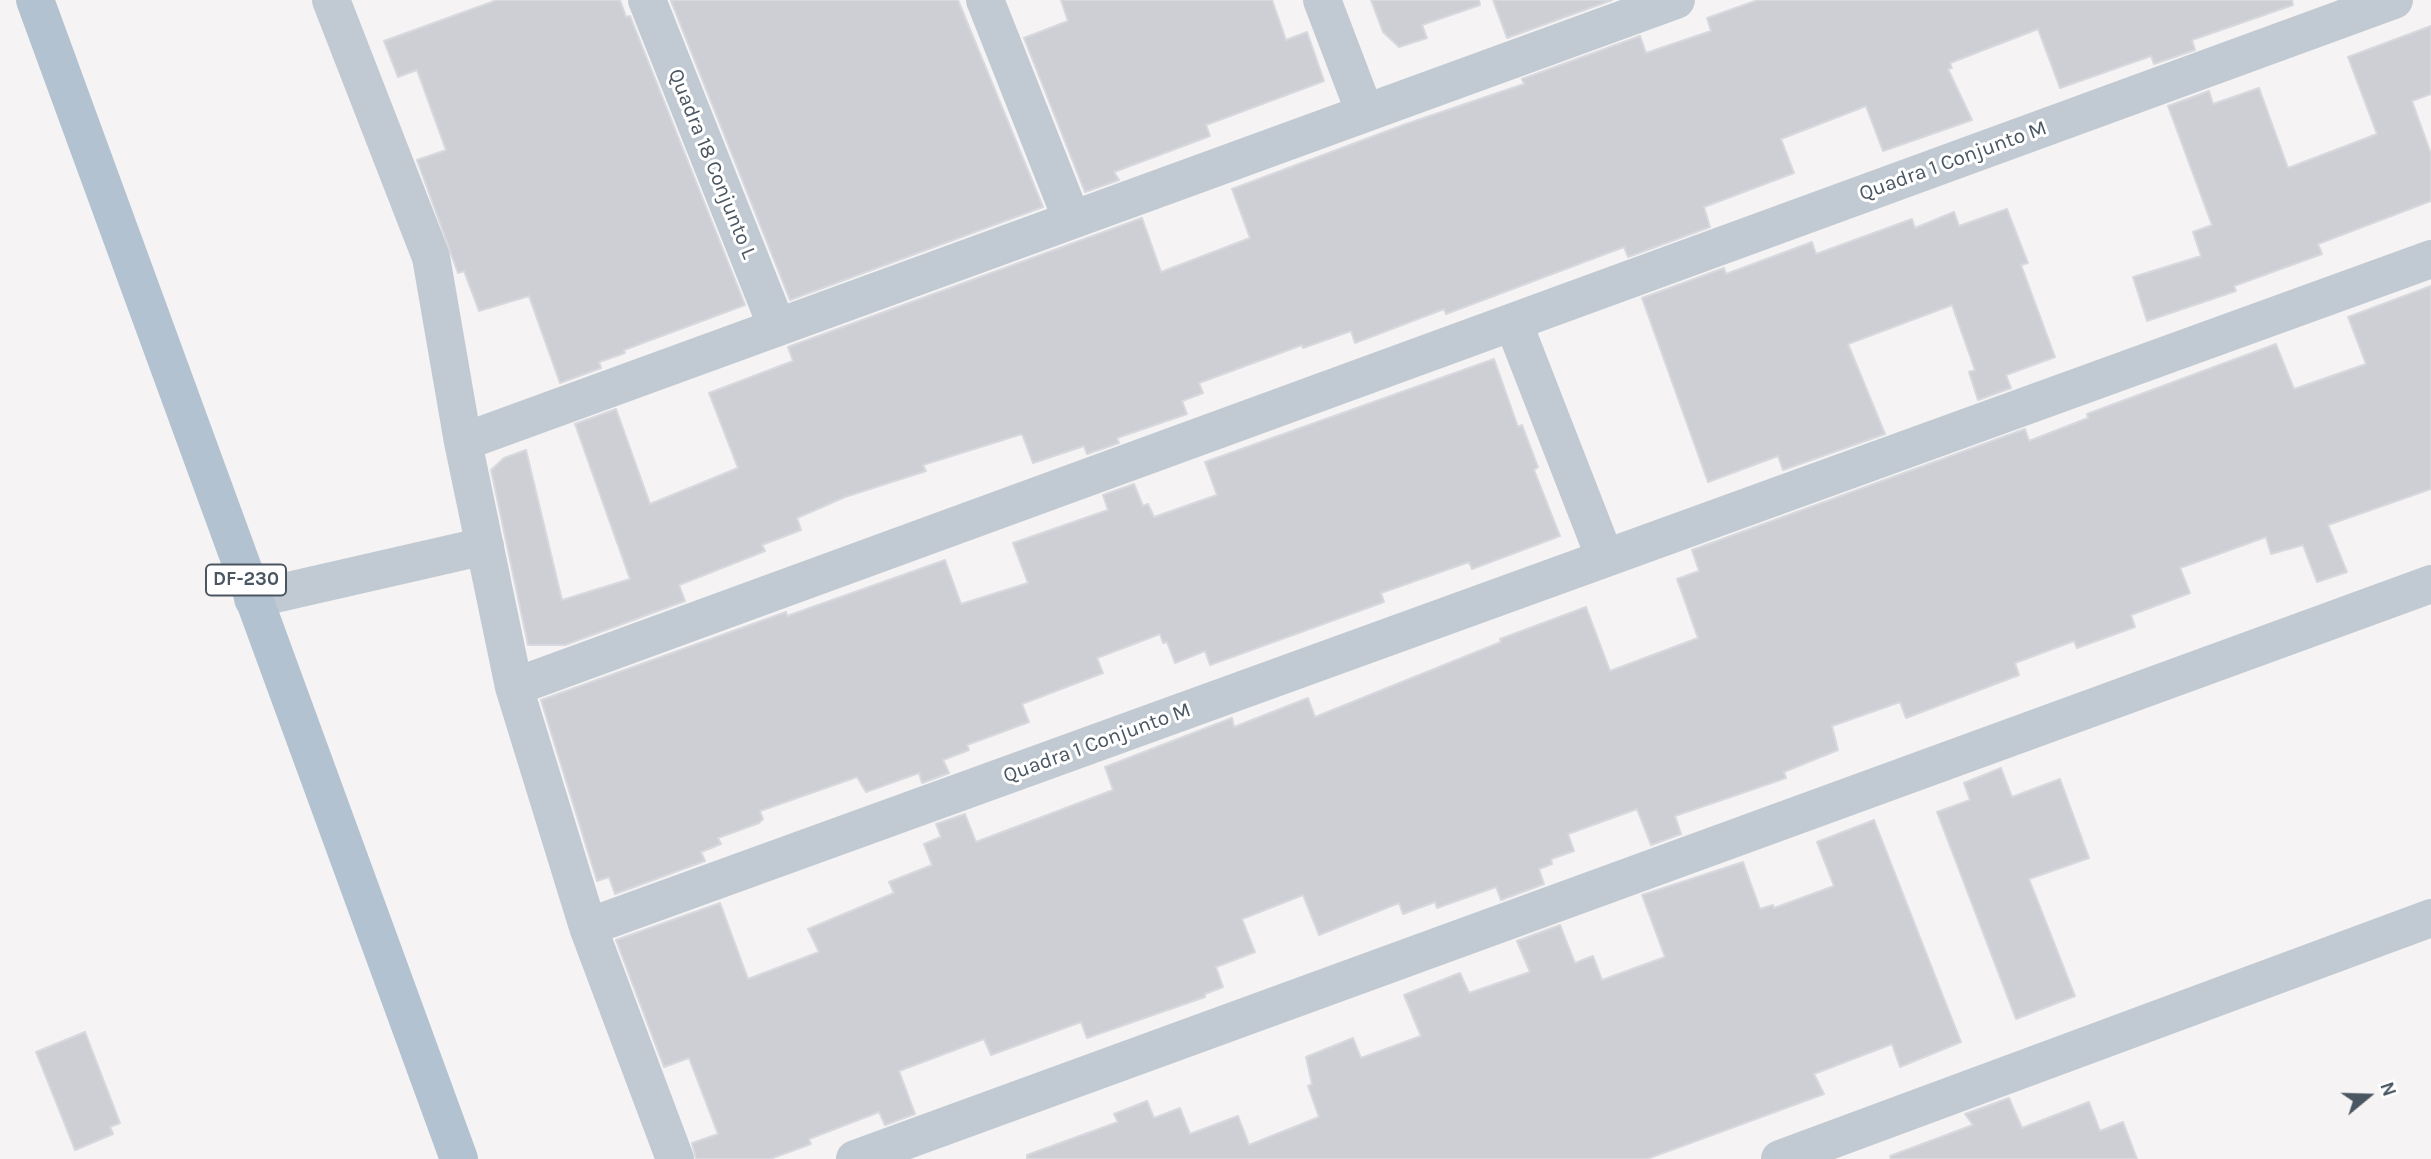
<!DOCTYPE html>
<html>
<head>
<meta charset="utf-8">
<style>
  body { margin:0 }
  #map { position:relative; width:2431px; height:1159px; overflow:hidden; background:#f5f3f3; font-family:Karla,sans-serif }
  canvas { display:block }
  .north { position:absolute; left:2333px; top:1061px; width:70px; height:70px; -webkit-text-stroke:5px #fff; paint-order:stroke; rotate:71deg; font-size:19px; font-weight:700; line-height:28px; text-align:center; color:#4a5661 }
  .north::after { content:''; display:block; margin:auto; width:24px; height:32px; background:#4a5661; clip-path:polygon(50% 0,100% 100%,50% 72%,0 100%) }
</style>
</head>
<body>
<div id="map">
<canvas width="2431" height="1159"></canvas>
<div class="north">N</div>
</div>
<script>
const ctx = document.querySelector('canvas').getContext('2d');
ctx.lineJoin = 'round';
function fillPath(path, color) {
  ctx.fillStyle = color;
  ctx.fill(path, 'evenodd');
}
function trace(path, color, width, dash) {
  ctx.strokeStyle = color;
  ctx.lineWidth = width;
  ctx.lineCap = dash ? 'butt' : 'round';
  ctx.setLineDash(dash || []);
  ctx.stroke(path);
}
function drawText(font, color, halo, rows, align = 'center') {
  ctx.font = font + ' Karla,sans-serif';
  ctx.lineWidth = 6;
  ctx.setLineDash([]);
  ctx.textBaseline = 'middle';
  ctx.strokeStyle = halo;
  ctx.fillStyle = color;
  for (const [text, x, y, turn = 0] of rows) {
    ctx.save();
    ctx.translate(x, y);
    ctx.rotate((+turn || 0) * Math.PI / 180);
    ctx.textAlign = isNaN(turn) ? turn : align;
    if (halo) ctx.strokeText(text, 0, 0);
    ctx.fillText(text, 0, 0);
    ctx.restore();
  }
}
const building = new Path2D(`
  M497,0H620L626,17L630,16L745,305L624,350L625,353L599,362L601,368L560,383L529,296L479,311L464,271L458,273L417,160L446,150L417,70L398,77L384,41Z
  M675,0H958L1043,207L790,300L671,1Z
  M1061,0H1272L1286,40L1307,32L1324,81L1206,125L1210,136L1114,172L1119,180L1085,192L1024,38L1068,21Z
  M1371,0H1479L1480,5L1422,25L1427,38L1399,47L1383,32Z
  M1493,0H1612L1507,38Z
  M1758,0H2292L2293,5L2192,40L2195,50L2154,64L2151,56L2060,88L2038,29L1950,63L1952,68L1948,69L1972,120L1883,151L1866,106L1781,139L1794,173L1704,207L1710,227L1628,257L1624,247L1446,314L1444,309L1355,343L1351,331L1303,348L1302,345L1199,383L1203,393L1182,401L1187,414L1117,438L1119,443L1087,454L1084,446L1033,463L1022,434L923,465L926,471L845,497L797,518L801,530L762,545L765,551L679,585L685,601L565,645H528L491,470L504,458L526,450L562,600L630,579L575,424L616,409L650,504L738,468L709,393L793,361L788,347L1142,218L1161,272L1250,238L1232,189L1406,124L1524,84L1522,79L1640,36L1646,53L1711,31L1707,18Z
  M2431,26V94L2412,101L2431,154V201L2318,244L2322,254L2234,286L2236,291L2147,321L2133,277L2201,256L2193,232L2212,225L2168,106L2209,91L2213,104L2259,88L2288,168L2377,134L2348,57Z
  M2007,209L2028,263L2021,265L2055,357L2006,375L2011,388L1978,400L1969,372L1975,370L1952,305L1848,344L1885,434L1783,470L1778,456L1708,482L1642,298L1724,268L1726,274L1812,242L1816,254L1912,219L1915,228L1954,212L1959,226Z
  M2431,286V489L2328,525L2347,572L2317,582L2303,545L2271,554L2266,537L2180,568L2190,593L2131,615L2135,627L2077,648L2074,641L2015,663L2019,675L1906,718L1900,702L1832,726L1838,750L1784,772L1786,778L1675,816L1681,834L1651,845L1637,809L1568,834L1574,851L1551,859L1552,864L1539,869L1544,884L1501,900L1496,887L1437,908L1435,902L1403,914L1399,903L1319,935L1303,895L1242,919L1255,952L1216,967L1223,987L1205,994V997L1087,1038L1081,1022L991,1055L984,1039L899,1071L915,1114L885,1125L879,1112L809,1139L811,1144L770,1159H696L692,1143L718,1134L689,1058L664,1067L616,940L720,903L748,979L819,952L808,929L894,893L889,882L932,865L924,844L941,837L936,824L965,814L976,842L1113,790L1105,767L1232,718L1234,727L1308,698L1315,717L1501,642L1500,639L1586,607L1610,671L1698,638L1677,579L1699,571L1692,550L2025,429L2029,441L2088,418L2087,414L2276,344L2294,389L2366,364L2348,317Z
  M1494,359L1518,427L1522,425L1538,467L1534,470L1560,536L1472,569L1469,562L1381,593L1384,602L1210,665L1205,651L1175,663L1167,642L1163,643L1160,634L1097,658L1103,673L1022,704L1029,722L967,745L969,750L943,760L949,773L922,783L919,773L866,792L857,777L760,811L763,819L759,823L718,838L721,844L701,852L705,861L615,894L609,877L597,881L541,700L786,612L787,616L945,560L961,604L1028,583L1013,543L1108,510L1103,495L1134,484L1143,506L1148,504L1154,517L1217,495L1205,462Z
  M2001,768L2012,797L2060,779L2089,858L2029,879L2075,996L2016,1019L1937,812L1970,800L1964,783Z
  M1874,820L1961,1042L1900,1067L1892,1044L1814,1074L1824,1094L1647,1159H1027V1155L1118,1122L1114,1114L1147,1101L1154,1118L1180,1108L1190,1134L1238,1116L1249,1145L1319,1117L1308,1086L1312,1084L1306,1057L1353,1038L1361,1058L1421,1036L1404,995L1460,973L1469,993L1530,972L1517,941L1560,925L1575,963L1593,956L1602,980L1665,957L1642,895L1743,862L1760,909L1773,905L1774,908L1834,886L1817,842Z
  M85,1032L120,1123L110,1127L113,1134L75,1150L36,1052Z
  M2009,1098L2022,1128L2089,1102L2100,1131L2123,1122L2137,1159H1891L1890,1156L1973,1125L1965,1114Z`);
fillPath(building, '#cdcfd5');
trace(building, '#d7d9de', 2);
trace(new Path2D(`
  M331,0L431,257L463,442L514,687L588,927L675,1159
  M647,0L777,327
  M985,0L1072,220
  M1322,0L1365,113
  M1513,322L1605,558
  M463,442L1676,0
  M253,599L485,546
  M514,687L2394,0
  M588,927L2431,259
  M855,1159L2431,584
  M1780,1159L2431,918`), '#c1cad2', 38);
trace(new Path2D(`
  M35,0L459,1159`), '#b3c2d1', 38);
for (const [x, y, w] of [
  [246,580,80]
]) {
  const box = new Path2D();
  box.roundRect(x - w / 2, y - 15.5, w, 31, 5);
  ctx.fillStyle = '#fff';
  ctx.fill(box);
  trace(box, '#4a5661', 2);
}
drawText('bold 19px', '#4a5661', null, [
  ["DF-230",246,580]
]);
drawText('21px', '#4a5661', '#fff', [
  ["Quadra 1 Conjunto M",1953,161,-20],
  ["Quadra 18 Conjunto L",712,164,68],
  ["Quadra 1 Conjunto M",1097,743,-20]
]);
</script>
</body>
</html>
